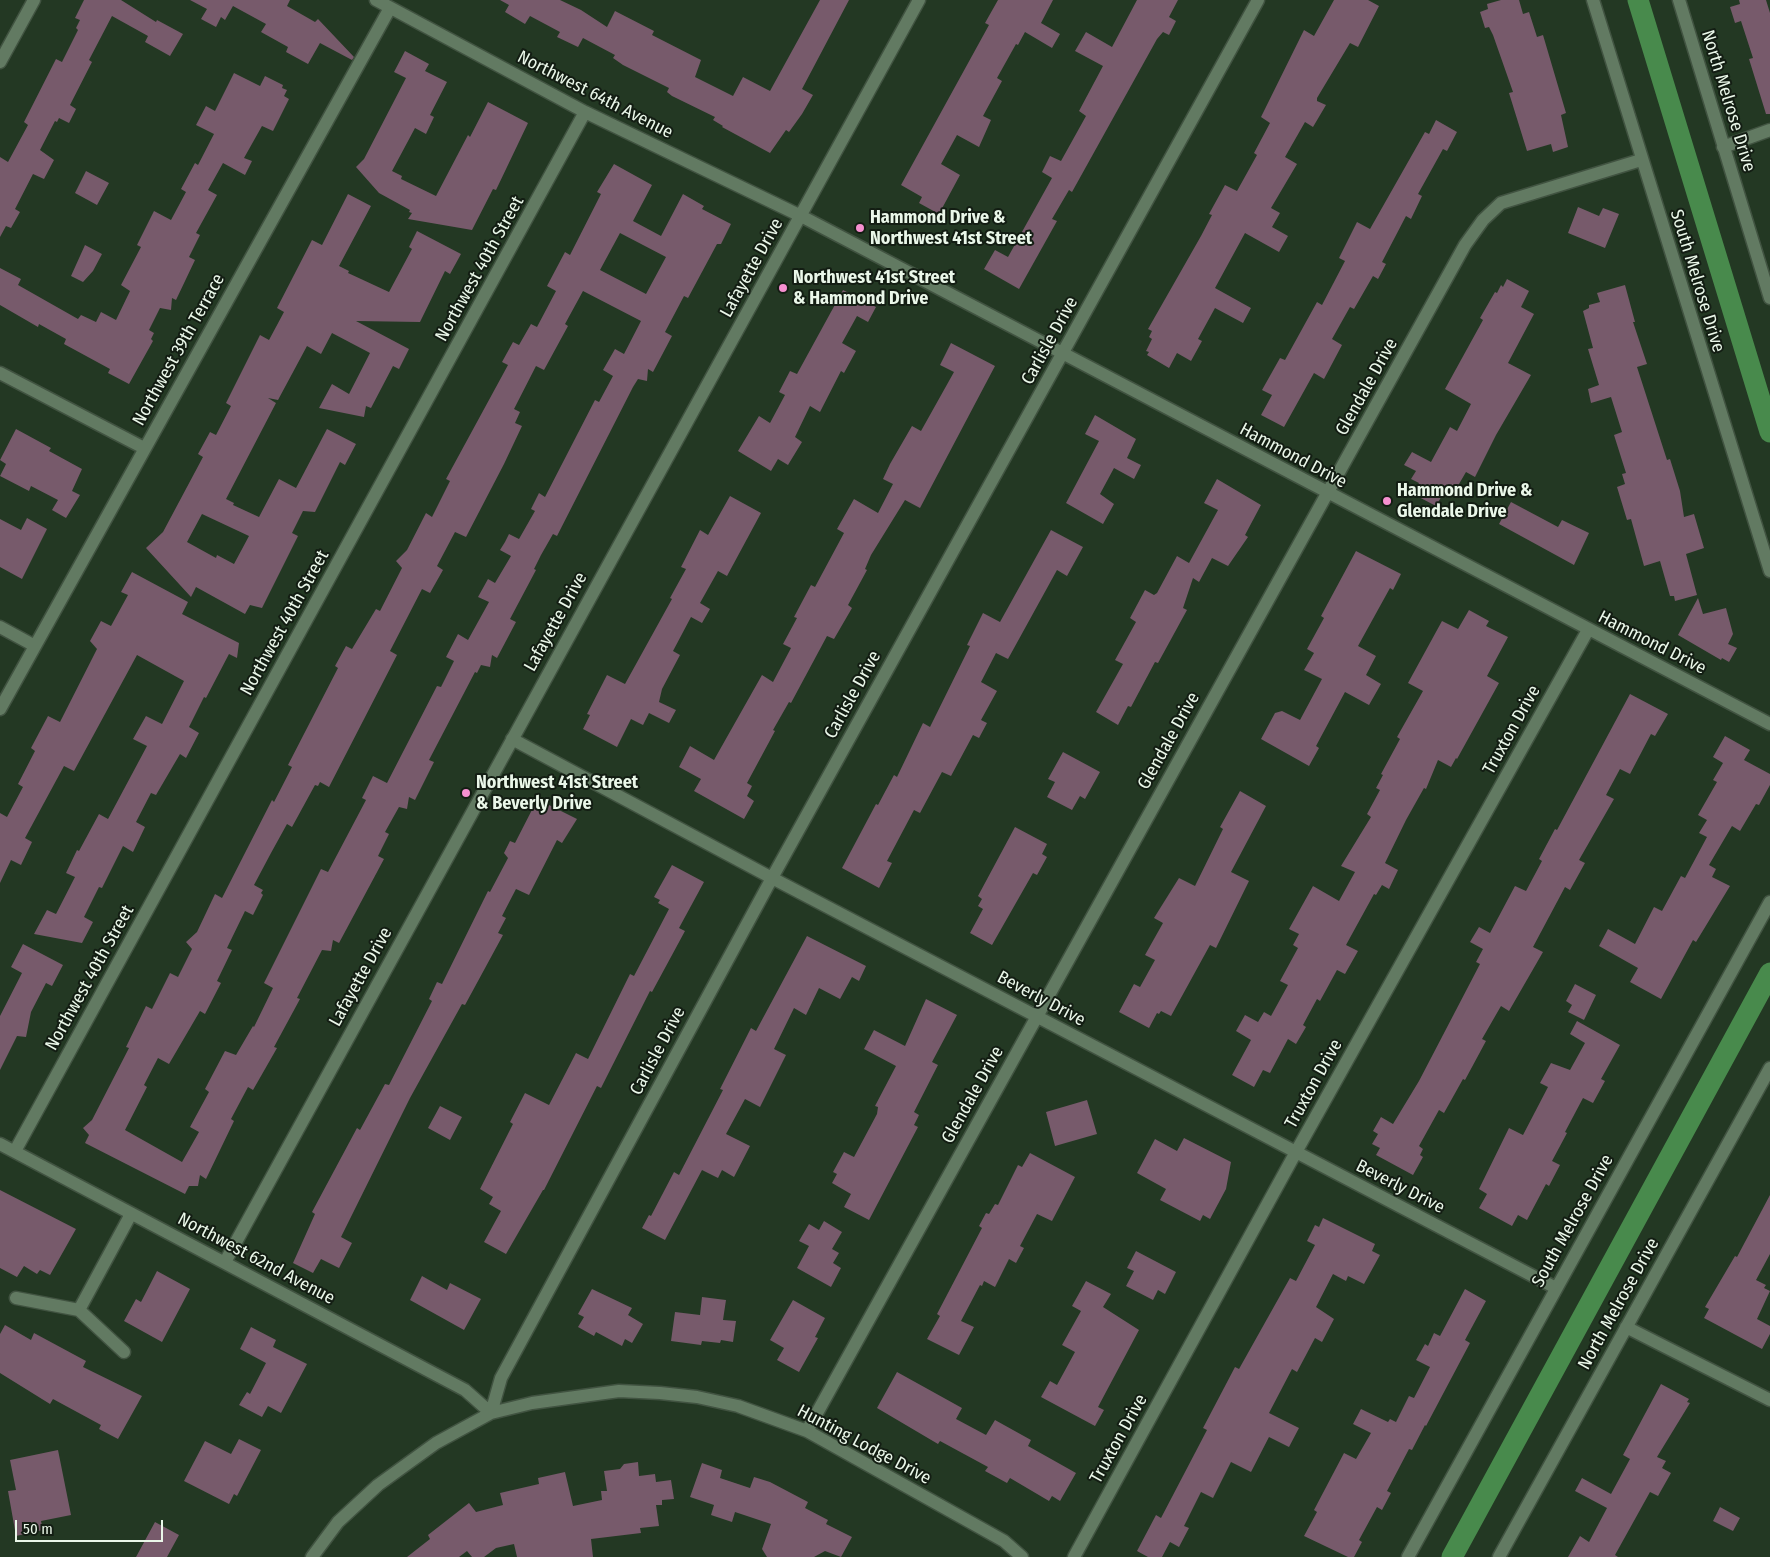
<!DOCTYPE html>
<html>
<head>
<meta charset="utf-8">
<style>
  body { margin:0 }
  #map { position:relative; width:1770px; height:1557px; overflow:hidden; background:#233823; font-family:"Fira Sans Condensed",sans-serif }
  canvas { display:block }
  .scale { position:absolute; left:15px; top:1520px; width:148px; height:22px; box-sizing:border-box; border:2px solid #eaf7e9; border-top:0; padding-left:6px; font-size:15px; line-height:18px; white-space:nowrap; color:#eaf7e9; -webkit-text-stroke:4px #131d13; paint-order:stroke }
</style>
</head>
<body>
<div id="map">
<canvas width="1770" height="1557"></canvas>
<div class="scale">50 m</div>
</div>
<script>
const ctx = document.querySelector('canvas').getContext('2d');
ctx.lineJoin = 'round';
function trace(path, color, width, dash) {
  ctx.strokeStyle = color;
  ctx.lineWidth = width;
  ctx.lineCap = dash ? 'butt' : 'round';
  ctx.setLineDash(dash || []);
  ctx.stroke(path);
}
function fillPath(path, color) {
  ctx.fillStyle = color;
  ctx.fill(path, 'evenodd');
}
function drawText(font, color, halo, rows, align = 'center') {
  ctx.font = font + ' "Fira Sans Condensed",sans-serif';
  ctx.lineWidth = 4;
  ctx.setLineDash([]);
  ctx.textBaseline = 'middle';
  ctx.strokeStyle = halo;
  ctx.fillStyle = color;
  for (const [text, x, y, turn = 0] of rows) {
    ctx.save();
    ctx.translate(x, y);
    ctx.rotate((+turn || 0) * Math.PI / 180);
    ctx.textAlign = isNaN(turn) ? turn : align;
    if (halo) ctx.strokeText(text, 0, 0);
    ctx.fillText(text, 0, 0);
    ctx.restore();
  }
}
trace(new Path2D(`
  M1638,0L1770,432
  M1452,1557L1770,973`), '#488a4c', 21);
fillPath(new Path2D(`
  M84,0H121L156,22L157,20L183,34L170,56L145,42L148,36L112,16L89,60L92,62L70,105L76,109L69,123L59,118L57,122L55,121L40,150L54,160L44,179L33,174L15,209L20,212L11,228L6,226L0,237V157L8,162L28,125L24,122L56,59L62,62L78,30L76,28L80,20L75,18Z
  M190,0H290L287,6L315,22L318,19L354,57L352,60L320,43L308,64L286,52L288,47L261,32L266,24L233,6L225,20L221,17L216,27L201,19L207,9Z
  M500,0H560L581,10L607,27L615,11L654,31L652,35L701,60L695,77L733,96L743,77L770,91L820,0H849L802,89L813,95L802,114L789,132L786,130L770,153L722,127L723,126L713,120L715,117L672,96L667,92L669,88L623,65L613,58L615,55L583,38L578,47L557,37L560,32L530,16L525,24L505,12L509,5Z
  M998,0H1053L1041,23L1060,34L1052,48L1025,32L1018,45L1016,44L997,78L1002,81L983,116L991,120L979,147L957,135L941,164L960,175L939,214L919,203L922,197L901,185L989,25L985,23Z
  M1137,0H1178L1169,17L1176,21L1169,35L1163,32L1157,39L1072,192L1069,190L1052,219L1057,221L1019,289L984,269L995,250L1008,257L1052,178L1042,172L1050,156L1061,161L1086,116L1079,111L1103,66L1075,51L1086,32L1112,47Z
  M1334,0H1368L1379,6L1358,47L1350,43L1317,98V101L1326,105L1313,127L1305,122L1285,157L1297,164L1271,208L1280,213L1272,227L1288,236L1279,252L1245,233L1215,288L1251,308L1243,323L1215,308L1198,339L1202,341L1191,361L1177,353L1169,368L1147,355L1149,352L1146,351L1152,339L1149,337L1152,331L1148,329L1201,236L1212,215L1209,214L1225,185L1237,191L1257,155L1254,153L1270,123L1261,117L1304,30L1314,36Z
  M1501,0H1519L1523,14L1529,12L1537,37L1543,35L1566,113L1561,115L1568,147L1553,152L1551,144L1527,151L1509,93L1513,92L1493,35L1489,27L1485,28L1480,12L1488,9L1487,4Z
  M1739,0H1766L1770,13V114H1766L1749,59L1753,58L1741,21L1735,23L1730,7L1740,4Z
  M405,51L429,64L425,71L447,82L430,115L434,117L426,134L415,128L392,171L402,176L401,179L436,196L468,135L470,137L488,102L528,123L496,190L493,189L472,230L408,219L412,213L409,212L410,210L379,193L356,167L364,159L406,78L394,72Z
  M234,73L260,86L265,76L283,85L282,88L287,90L284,96L289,99L273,131L262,126L244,158L252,161L245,175L223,163L208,190L217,195L196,233L200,235L189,257L195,260L176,300L172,298L171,310L160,308L149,330L154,333L151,339L153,341L129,384L108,373L110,369L64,344L66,339L39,324L38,327L0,305V268L21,279L18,285L78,319L81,315L96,322L101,312L116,320L130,291L121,285L141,247L137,245L154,211L171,220L186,192L181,189L195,163L198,165L214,134L196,125L206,106L215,111Z
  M1436,120L1457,132L1447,151L1443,149L1418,194L1422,196L1411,219L1406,216L1382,262L1386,264L1378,279L1373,276L1354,309L1350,307L1332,339L1342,345L1324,379L1314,373L1284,427L1261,415L1272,395L1262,390L1280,358L1285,360L1317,302L1322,305L1345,261L1339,258L1357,222L1370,229L1425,132L1429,134Z
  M614,164L652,185L633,221L661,236L683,194L704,206L702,209L731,224L721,244H717L688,298L684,296L665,332L672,336L653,372L648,369L647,381L638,379L633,387L557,536L553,534L541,555L534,569L536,570L510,619L516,622L497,658L492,655L490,667L481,665L477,673L475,672L429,760L434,762L415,800L409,797L407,809L399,807L385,832L389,834L378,856L384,859L339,943L333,940L331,951L322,950L297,998L300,999L274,1047L277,1048L253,1090L248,1087L231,1119L234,1121L206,1179L200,1175L198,1186H189L185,1194L85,1143L89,1135L83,1128L92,1120L129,1048L126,1047L146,1006L152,1009L170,973L178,977L192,949L186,942L197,932L215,894L222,898L272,800L274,802L292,767L288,765L338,668L335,666L346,646L352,649L376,609L380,611L402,568L396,561L407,550L426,513L432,517L450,481L446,479L508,365L502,362L513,342L519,345L531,324L537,327L556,291L547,286L565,252L570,255L601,194L597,192ZM620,233L666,257L646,294L600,270ZM583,291L641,321L624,354L615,349L603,370L613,376L599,402L595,400L545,497L539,493L531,509L535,511L519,539L509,534L505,542L500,550L511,556L495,583L488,579L478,597L489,602L468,640L458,634L446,657L454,661L441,687L437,686L387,783L373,776L362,798L366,800L328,872L321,869L264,983L273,988L254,1027L253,1026L236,1055L225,1051L205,1089L209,1092L190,1127L199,1132L182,1162L125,1130L147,1087L144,1085L158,1058L169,1064L200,1011L205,1014L221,983L217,981L232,950L227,948L245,911L253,915L263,895L261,893L263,890L254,885L271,853L287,824L292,827L315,785L318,786L320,782L329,787L397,655L390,651L422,589L430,593L443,570L437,566L455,532L466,537L504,464L522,426L515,423L520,412L514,409L536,366L544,370L568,326L565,324Z
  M86,171L109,183L97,205L75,193Z
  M348,194L371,206L339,266L349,271L348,273L389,292L412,249L409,247L417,231L461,254L450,274L445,271L420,322L356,321L409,349L399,369L393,366L371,408L366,406L364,417L319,408L332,384L349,394L370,353L332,333L321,354L307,346L278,400L268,398L276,403L226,499L234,503L233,505L259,517L279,479L296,488L327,429L356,444L345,465L340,462L315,512L303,511L292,533L298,536L262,608L250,605L245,614L196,587L191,597L146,548L163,532L203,457L198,454L210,432L216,435L231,406L226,403L260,335L269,340L284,312L277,308L312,240L322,245ZM202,514L249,536L234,564L217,555L216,558L187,542Z
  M1578,207L1599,216L1603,208L1619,214L1605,248L1568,233Z
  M85,245L102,254L93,271L83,282L71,276Z
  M1507,279L1529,291L1521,307L1534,314L1508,363L1531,375L1496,435L1475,477L1466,472L1452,496L1444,492L1436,506L1413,494L1419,483L1411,479L1416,471L1404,465L1412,452L1431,462L1450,427L1457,431L1471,404L1445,389L1483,320L1480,318L1495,292L1497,293L1501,285L1503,287Z
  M1625,285L1635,322H1633L1647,364L1637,367L1667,460L1670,459L1680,491L1684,517L1694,514L1704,548L1686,554L1697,595L1675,601L1674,596H1670L1660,561L1644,566L1631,519L1627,520L1617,487L1625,484L1622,474L1626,473L1614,435L1622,432L1611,397L1591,403L1588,389L1599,385L1588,349L1593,348L1583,311L1589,308V305L1600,302L1597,293Z
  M843,290L876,307L868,322L857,316L842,343L856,351L844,373L841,371L820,412L810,406L795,437L802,442L788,465L778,459L771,471L738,451L759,416L770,423L785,395L779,392L790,371L797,374Z
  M951,343L995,366L920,508L905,500L871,555L865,569L867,570L848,605L852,608L834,639L827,636L791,703L789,702L773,730L775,731L747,783L752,786L747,796L754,801L744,819L694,791L701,779L679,767L690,746L714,760L762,675L773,682L791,648L783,644L797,618L794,617L811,585L815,587L844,533L837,529L854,499L878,513L893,484L883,479L890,464L912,426L921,431L954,372L940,365Z
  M1095,415L1136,439L1127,458L1141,465L1134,479L1114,468L1100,494L1114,504L1103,524L1066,503L1099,441L1085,434Z
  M16,429L51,448L49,451L82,469L72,491L80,495L66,518L52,510L58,500L31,486L29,491L0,476L6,464L0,460Z
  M1217,479L1261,505L1245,535L1248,537L1228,566L1212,558L1199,582L1193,578L1183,608L1187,610L1158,663L1155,662L1131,707L1128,706L1118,725L1096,712L1123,664L1115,660L1136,622L1130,618L1145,590L1154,595L1157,593L1177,556L1189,563L1218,510L1204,503Z
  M730,496L761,513L727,576L718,571L700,603L710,609L702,623L691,617L673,651L680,655L662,689L659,702L676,710L669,723L649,713L643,725L631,719L617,747L583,729L590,715L587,714L607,675L625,684L672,599L670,598L686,569L681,567L700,530L708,535Z
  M1511,502L1558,527L1562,520L1589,533L1574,565L1499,524Z
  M27,518L47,529L22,579L0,567V519L21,530Z
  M1051,530L1083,547L1067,576L1057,570L1008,659L996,653L981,682L997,691L981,720L987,723L979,738L973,735L951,776L942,772L920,813L914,810L887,861L892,863L879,888L842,868L876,804L878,805L894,775L897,777L923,723L930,727L970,646L967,645L983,613L1000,622Z
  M1356,551L1401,574L1393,590L1390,588L1358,646L1376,656L1366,675L1381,684L1369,705L1345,692L1316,746L1319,748L1309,766L1261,739L1275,713L1282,711L1300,720L1322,679L1304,670L1314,653L1307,649L1324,618L1321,616Z
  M132,572L188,602L182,614L239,643L237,658L229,654L206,698L204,697L189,727L199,733L186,758L180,754L156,795L151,793L136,822L145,827L133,852L123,846L102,888L99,887L84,917L93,922L82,943L34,934L47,910L56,914L75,877L66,873L77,850L79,851L99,814L108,819L147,746L133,739L146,716L162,724L184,681L137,655L74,771L64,766L25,838L32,842L21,865L11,860L0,883V813L7,817L23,787L18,784L35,751L31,748L48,716L60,722L97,649L90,641L101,621L111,626L128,595L121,592Z
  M1698,598L1703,614L1726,608L1733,634L1728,644L1737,648L1729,662L1722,658L1721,660L1678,635Z
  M1469,610L1489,621L1486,626L1508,637L1487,676L1499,683L1457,759L1456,758L1451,767L1438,760L1426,789L1424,788L1406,820L1385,863L1398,870L1389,889L1382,885L1376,895L1374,894L1346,945L1358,951L1345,974L1337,970L1320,1001L1317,999L1303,1025L1306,1027L1296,1044L1288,1039L1270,1073L1263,1070L1254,1087L1232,1075L1251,1040L1236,1031L1245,1015L1258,1022L1264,1012L1271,1016L1288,985L1280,981L1298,948L1293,945L1299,934L1289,929L1313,886L1339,901L1355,872L1341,866L1371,817L1367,814L1380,790L1376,788L1383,775L1381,774L1400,739L1397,737L1423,691L1408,683L1442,621L1458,629Z
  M1630,694L1668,714L1655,736L1651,734L1630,774L1620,769L1606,795L1614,799L1579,860L1585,863L1570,890L1565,887L1533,947L1543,952L1509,1011L1501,1006L1482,1039L1486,1041L1465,1080L1463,1079L1444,1113L1439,1110L1419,1146L1423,1149L1420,1155L1423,1157L1413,1175L1376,1155L1380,1148L1372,1144L1378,1134L1373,1131L1381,1117L1393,1124L1419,1081L1480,964L1476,962L1483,949L1470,942L1479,927L1490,933L1515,886L1526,891L1542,861L1539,859L1555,829L1557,830Z
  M1725,736L1750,750L1744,760L1770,774V785L1759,805L1756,804L1740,831L1732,826L1709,865L1716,869L1712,877L1730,886L1696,942L1693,940L1661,999L1630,982L1638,968L1599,946L1608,929L1635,944L1654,907L1662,911L1681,876L1685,878L1707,837L1699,833L1707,820L1698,815L1717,782L1713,780L1723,763L1713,757Z
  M1063,752L1100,772L1085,799L1080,796L1072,810L1047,797L1055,782L1048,779Z
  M1240,791L1266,806L1231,872L1249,881L1216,948L1210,945L1171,1016L1161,1011L1159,1014L1157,1013L1149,1028L1119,1012L1134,984L1140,987L1155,960L1145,955L1163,923L1154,918L1179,878L1195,886L1223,829L1220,827Z
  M536,802L542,805L543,802L577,819L562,843L557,840L529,895L516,889L502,916L506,918L498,933L503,935L465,1005L462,1004L410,1098L341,1237L352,1243L339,1268L321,1259L313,1273L293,1263L315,1214L312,1212L357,1128L360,1130L385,1084L389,1085L432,1001L429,999L437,982L442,984L488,891L490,892L508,858L504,853L510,841L515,843Z
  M1015,827L1047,844L1042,854L1047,857L1037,875L1033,873L992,945L970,933L983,909L978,906L982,899L978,896Z
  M672,865L704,882L679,928L685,931L652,992L650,991L601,1088L597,1086L544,1190H543L506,1254L484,1242L501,1211L489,1204L493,1197L480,1189L513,1124L510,1122L525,1093L549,1105L576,1053L588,1059L630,974L634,976L669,909L658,903L660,900L654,897Z
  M807,936L866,966L859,981L852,977L840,999L819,988L806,1015L794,1008L774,1049L786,1055L760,1107L745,1099L726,1134L750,1146L734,1177L722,1170L718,1178L702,1170L665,1240L642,1228L649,1215L651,1216L674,1172L679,1175L723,1090L720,1089L751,1028L756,1031Z
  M23,944L63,965L52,986L46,983L31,1012L26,1037L17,1036L0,1070V1016L22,973L11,967Z
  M1575,984L1596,995L1584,1020L1568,1012L1572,1005L1566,1001Z
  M926,999L957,1015L932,1062L938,1065L914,1112L919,1115L914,1125L918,1127L869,1220L844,1207L851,1194L832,1183L837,1174L833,1172L844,1152L854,1157L877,1114L878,1107L875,1106L896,1066L864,1049L874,1030L905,1046Z
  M1577,1021L1620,1045L1601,1079L1605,1081L1593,1103L1583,1098L1565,1132L1567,1133L1552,1161L1560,1165L1549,1186L1546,1184L1527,1220L1518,1215L1512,1226L1479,1208L1487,1194L1479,1189L1509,1128L1523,1135L1548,1087L1540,1083L1551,1063L1570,1070L1585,1043L1570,1034Z
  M1087,1100L1097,1134L1055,1146L1046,1112Z
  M440,1106L462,1117L450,1140L428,1128Z
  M1184,1138L1231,1162L1226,1189L1210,1219L1203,1215L1200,1221L1160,1200L1166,1189L1137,1173L1155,1139L1177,1151Z
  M1030,1153L1075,1177L1052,1221L1037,1214L1020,1246L1024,1248L1016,1263L1009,1259L995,1287L984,1281L982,1286L980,1285L961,1321L974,1327L959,1355L927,1339L940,1316L937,1314L982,1228L979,1226L986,1213L989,1214L995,1204L998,1205L1018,1165L1022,1167Z
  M0,1190L76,1229L50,1275L40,1270L37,1274L24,1266L17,1277L0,1268Z
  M1770,1195V1254L1756,1280L1766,1285L1764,1288L1770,1291L1757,1319L1770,1326V1334L1762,1349L1704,1318L1709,1309L1705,1307L1735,1256L1737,1257Z
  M1323,1218L1375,1244L1372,1251L1380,1255L1364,1284L1348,1276L1346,1281L1333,1274L1316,1307L1334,1319L1322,1342L1315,1338L1297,1372L1292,1369L1269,1413L1299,1428L1289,1447L1269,1437L1251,1472L1231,1462L1213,1498L1201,1492L1184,1526L1189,1528L1179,1547L1170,1542L1162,1557H1148L1137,1551L1156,1515L1161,1518L1207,1430L1203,1428L1235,1367L1239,1369L1290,1278L1296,1281L1315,1245L1307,1241L1315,1225L1319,1227Z
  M824,1221L842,1232L832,1249L839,1253L833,1263L841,1268L831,1287L797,1268L809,1246L799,1241L809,1224L819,1230Z
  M1136,1251L1176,1272L1165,1294L1158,1290L1153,1300L1126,1286L1134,1271L1127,1268Z
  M157,1271L190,1289L162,1342L124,1321L136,1299L141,1302Z
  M422,1276L447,1290L450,1283L481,1299L464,1330L410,1300Z
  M1086,1281L1111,1294L1103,1307L1139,1330L1098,1407L1104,1410L1095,1426L1041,1397L1050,1381L1057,1385L1075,1352L1062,1345L1081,1311L1072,1306Z
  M592,1289L632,1308L628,1315L643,1324L632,1343L625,1339L622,1346L596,1332L594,1336L578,1327L584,1317L578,1314Z
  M1465,1289L1486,1301L1465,1340L1470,1343L1426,1426L1425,1425L1412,1450L1409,1449L1387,1491L1391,1493L1382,1510L1377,1507L1359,1540L1362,1542L1354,1557H1348L1304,1536L1317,1512L1314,1510L1344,1453L1356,1459L1371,1433L1353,1424L1361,1409L1388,1422L1390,1419L1396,1422L1409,1396L1414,1398L1430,1367L1416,1360L1425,1344L1428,1346L1434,1333L1440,1336Z
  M702,1297L726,1300L723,1320L736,1321L733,1342L721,1340L720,1343L702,1341L701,1345L671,1341L675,1312L700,1315Z
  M793,1300L825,1318L815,1337L818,1338L799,1372L777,1360L784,1348L770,1340Z
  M5,1325L31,1340L34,1333L86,1361L83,1367L142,1396L118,1439L99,1429L101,1425L53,1399L50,1404L0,1373V1334Z
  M251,1327L276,1340L273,1347L307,1364L281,1413L268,1406L262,1417L239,1405L247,1392L250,1394L266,1363L240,1349Z
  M897,1372L962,1408L956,1419L986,1435L995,1420L1031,1440L1028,1446L1076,1473L1060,1501L1052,1496L1049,1501L1010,1478L1007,1483L985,1471L988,1467L940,1441L938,1444L877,1408Z
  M1661,1384L1689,1399L1687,1402L1690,1403L1657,1457L1666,1461L1662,1468L1671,1473L1658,1496L1650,1492L1615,1555L1618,1557H1568L1580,1536L1589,1542L1607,1508L1575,1491L1582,1478L1611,1494L1630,1459L1623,1455Z
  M239,1439L261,1450L237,1496L234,1494L229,1504L184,1481L205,1441L231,1454Z
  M58,1450L71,1515L41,1521L43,1530L16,1536L8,1491L16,1490L10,1460Z
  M638,1462L639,1476L655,1474L656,1482L671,1480L674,1499L662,1500V1505H656L659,1526L640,1528L641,1533L591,1539L593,1557H517L514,1544L496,1548L484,1557H472L467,1551L459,1557H407L430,1539L428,1535L469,1503L476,1512L503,1505L500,1493L539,1484L538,1478L565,1472L573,1506L602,1500L601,1491H607L604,1471L620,1469L624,1464Z
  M702,1463L722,1470L720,1478L750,1488L754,1477L770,1482L808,1502L805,1508L828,1520L826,1524L852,1537L841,1557L825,1551L814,1557H767L762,1549L771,1524L735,1512L732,1522L711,1515L714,1505L690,1497Z
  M1720,1507L1740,1518L1733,1531L1713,1521Z
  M155,1522L179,1535L167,1557H136Z`), '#775a6b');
const minor = new Path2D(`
  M376,0L585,112L801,216L1770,724
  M1593,0L1770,571
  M1679,0L1770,298
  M0,62L34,0
  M1723,147L1770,130
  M0,373L144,448
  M0,627L35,646
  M0,709L390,8
  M512,739L772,878L1556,1288
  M0,1144L465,1390L491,1413L501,1378L772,878L1258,0
  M15,1151L585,112
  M225,1262L919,0
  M16,1298L79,1310L124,1352
  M79,1310L131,1214
  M1626,1327L1770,1400
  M807,1431L1465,245L1483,220L1501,203L1641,160
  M312,1557L338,1522L378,1485L436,1443L491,1413L532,1403L619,1391L660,1393L697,1397L738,1406L807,1431L1004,1541L1022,1557
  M1074,1557L1296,1152L1588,630
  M1408,1557L1770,902
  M1499,1557L1770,1068`);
trace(minor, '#415341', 15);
trace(minor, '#627a62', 12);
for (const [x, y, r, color] of [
  [860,228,5,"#f690d0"],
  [783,288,5,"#f690d0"],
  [1387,501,5,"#f690d0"],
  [466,793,5,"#f690d0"]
]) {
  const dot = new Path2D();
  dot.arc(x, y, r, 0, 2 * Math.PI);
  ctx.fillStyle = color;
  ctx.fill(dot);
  trace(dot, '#131d13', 2);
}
drawText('18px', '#eaf7e9', '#131d13', [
  ["Northwest 64th Avenue",595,95,27],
  ["North Melrose Drive",1728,101,73],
  ["Lafayette Drive",752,268,-61],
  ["Northwest 40th Street",480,269,-61],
  ["South Melrose Drive",1697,281,73],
  ["Carlisle Drive",1050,341,-61],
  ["Northwest 39th Terrace",179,350,-61],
  ["Glendale Drive",1367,387,-61],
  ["Hammond Drive",1293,456,28],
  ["Lafayette Drive",556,622,-61],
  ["Northwest 40th Street",285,623,-61],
  ["Hammond Drive",1652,643,27],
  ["Carlisle Drive",853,695,-61],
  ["Truxton Drive",1512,730,-61],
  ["Glendale Drive",1169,741,-61],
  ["Lafayette Drive",361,977,-61],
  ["Northwest 40th Street",90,978,-61],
  ["Beverly Drive",1041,999,28],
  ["Carlisle Drive",658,1051,-62],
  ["Truxton Drive",1314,1084,-61],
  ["Glendale Drive",973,1095,-61],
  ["Beverly Drive",1400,1187,27],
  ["South Melrose Drive",1573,1221,-61],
  ["Northwest 62nd Avenue",256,1259,28],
  ["North Melrose Drive",1619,1304,-61],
  ["Truxton Drive",1119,1439,-61],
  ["Hunting Lodge Drive",864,1445,28]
]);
drawText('bold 18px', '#eaf7e9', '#131d13', [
  ["Hammond Drive &",870,218],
  ["Northwest 41st Street",870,239],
  ["Northwest 41st Street",793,278],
  ["& Hammond Drive",793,299],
  ["Hammond Drive &",1397,491],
  ["Glendale Drive",1397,512],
  ["Northwest 41st Street",476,783],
  ["& Beverly Drive",476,804]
], 'left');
</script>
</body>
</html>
